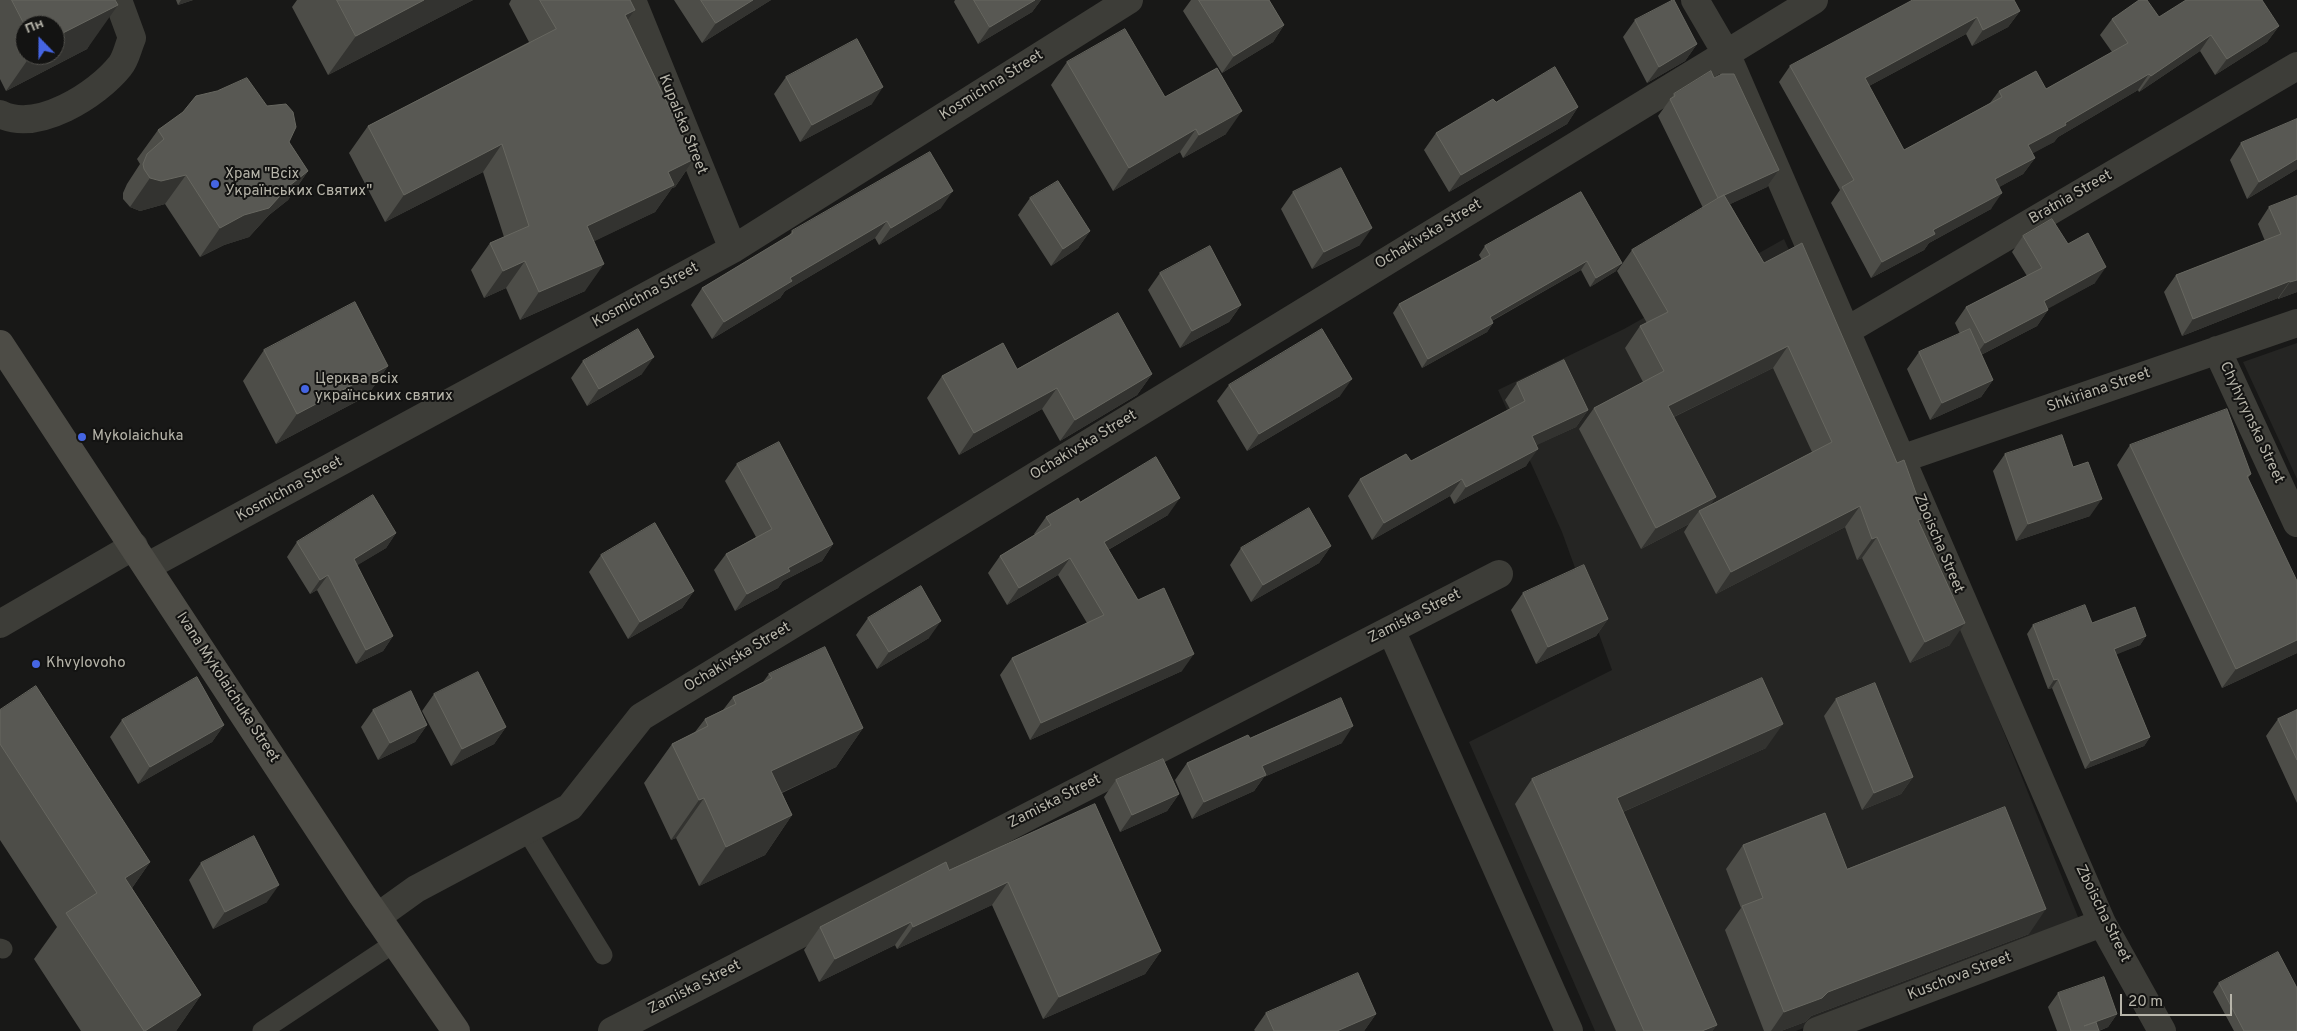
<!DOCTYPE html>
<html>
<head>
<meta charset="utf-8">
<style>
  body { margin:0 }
  #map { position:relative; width:2297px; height:1031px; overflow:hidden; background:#181817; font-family:Overpass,sans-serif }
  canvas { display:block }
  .north { position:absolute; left:15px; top:15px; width:50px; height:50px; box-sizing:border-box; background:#131312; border:1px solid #55544f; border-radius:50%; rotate:338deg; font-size:14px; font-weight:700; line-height:20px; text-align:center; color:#b7b5aa }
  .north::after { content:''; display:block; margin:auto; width:18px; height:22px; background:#4565e2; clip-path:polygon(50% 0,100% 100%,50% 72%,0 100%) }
  .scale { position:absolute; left:2120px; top:994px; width:112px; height:22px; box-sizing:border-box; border:2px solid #b7b5aa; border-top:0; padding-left:6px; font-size:15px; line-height:18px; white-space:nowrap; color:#b7b5aa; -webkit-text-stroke:4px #131312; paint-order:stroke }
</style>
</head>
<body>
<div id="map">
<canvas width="2297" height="1031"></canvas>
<div class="north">Пн</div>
<div class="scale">20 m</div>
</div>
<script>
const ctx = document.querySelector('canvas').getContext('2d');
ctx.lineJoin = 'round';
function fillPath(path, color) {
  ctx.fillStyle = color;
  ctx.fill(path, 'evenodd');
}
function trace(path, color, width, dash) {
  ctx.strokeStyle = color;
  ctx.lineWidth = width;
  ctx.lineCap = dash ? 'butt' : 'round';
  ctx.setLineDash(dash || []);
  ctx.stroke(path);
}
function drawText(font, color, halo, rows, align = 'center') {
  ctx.font = font + ' Overpass,sans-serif';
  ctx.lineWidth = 4;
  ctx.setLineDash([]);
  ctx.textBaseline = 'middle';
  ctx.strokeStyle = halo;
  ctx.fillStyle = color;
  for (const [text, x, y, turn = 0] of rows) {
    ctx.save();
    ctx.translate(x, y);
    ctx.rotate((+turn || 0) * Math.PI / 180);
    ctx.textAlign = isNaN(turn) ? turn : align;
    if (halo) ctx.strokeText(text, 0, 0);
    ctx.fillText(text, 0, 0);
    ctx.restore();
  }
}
fillPath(new Path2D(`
  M1784,239L1966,638L2080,922L1796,1031H1595L1469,742L1612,670L1562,532L1498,390L1624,329Z
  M2297,343V479L2243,362Z`), '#252523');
trace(new Path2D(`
  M526,830L603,955
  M0,948L3,949
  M262,1031L396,942`), '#3d3d38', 19);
trace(new Path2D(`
  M632,0L733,249
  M1695,0L1726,53L2102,923L2162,1031
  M0,114C37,133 97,95 120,66C126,59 128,47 132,38L118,0
  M1846,331L2297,66
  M2217,350L2297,523
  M1901,459L2297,323
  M148,566L733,249L1129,0
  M0,624L134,546
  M1391,630L1569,1031
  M377,917L416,889L570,807L641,717L1814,0
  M612,1031L1499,574
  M1817,1031L2102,923`), '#3d3d38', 28);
trace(new Path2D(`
  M0,344L362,895L456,1031`), '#4d4c46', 28);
fillPath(new Path2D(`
  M0,0H115L87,49L6,91L0,79ZM25,25L55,55H25Z
  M176,0H193L178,5Z
  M297,0H473L328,75L292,7Z
  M511,0H630L635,10L628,20L694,159L675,187L672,188L655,212L594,241L585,291L520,320L506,288L484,298L471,270L490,243L504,237L483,172L385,222L349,153L368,126L529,42L509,4Z
  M674,0H771L702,43Z
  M955,0H1041L1032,12L978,44L954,2Z
  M1191,0H1269L1284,25L1273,42L1222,73L1183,11Z
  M1913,0L2020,11L2008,27L1972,46L1966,34L1869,86L1904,150L1990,103L1999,91L2046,89L2112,52L2100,35L2112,19L2159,17L2279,26L2267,42L2215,75L2200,51L2139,92L2138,90L2058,137L2054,142L2032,153L2035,158L2023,174L1999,187L1991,209L1929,243L1924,250L1871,278L1831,203L1840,190L1779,82L1790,66Z
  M1635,20L1697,44L1685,61L1647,83L1623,37Z
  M1067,62L1165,97L1226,134L1183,158L1180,152L1113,191L1051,85Z
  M786,77L872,104L800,142L774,94Z
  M1714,78L1779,170L1767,187L1730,204L1764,263L1897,463L1925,518L1920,525L1950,645L1910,663L1862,558L1857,560L1845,527L1716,594L1684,532L1689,524L1641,549L1579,429L1594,408L1643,382L1625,348L1640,326L1647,323L1617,271L1632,250L1703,208L1658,116L1674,94ZM1773,368L1812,452L1710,505L1674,417Z
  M217,91L289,142L308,171L288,200L269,215L249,237L224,245L200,257L165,204L140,211L130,207L123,199V193L127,184L140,164L137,159L158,130Z
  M1496,102L1578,107L1567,124L1449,192L1424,150L1436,133Z
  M2297,119V169L2247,199L2230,160L2241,143Z
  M1293,192L1360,245L1312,269L1281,209Z
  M1581,192L1616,271L1590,287L1581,270L1492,321L1493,323L1487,332L1422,368L1393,313L1399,304L1482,260L1479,255L1485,246Z
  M2297,196V292L2278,299V298L2182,336L2164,292L2176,275L2265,241L2258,224L2269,207Z
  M1030,198L1090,231L1078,248L1051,266L1018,215Z
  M941,208L879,245L875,238L785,291L780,298L712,339L691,305L702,288L789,236L792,231Z
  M2023,236L2068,244L2095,283L2048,308V310L2037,326L1981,355L1993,380L1981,397L1930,420L1907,369L1919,352L1960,334L1955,323L1966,307L2027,276L2012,252Z
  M1160,273L1241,305L1229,322L1180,348L1148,290Z
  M264,350L388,366L367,396L276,444L243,381Z
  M583,361L642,374L587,406L571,378Z
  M1017,369L1152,374L1137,395L1060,441L1042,409L959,455L927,398L942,376Z
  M1517,383L1588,410L1576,427L1536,445L1526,466L1454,504L1450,496L1372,540L1348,496L1360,479L1411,461L1510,409L1505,400Z
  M1229,385L1340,396L1247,451L1217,401Z
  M2130,445L2251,474L2248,478L2297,653L2222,688L2117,465Z
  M2005,454L2090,516L2016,541L1993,471Z
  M737,464L833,544L822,561L783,581L778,588L735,611L714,570L726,554L756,537L725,481Z
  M1080,502L1168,515L1108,550L1138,600L1182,671L1030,740L1000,675L1012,658L1087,623L1058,575L1007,605L988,573L1000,556L1035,535L1034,534L1046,517Z
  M396,533L386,548L357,565L393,636L383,651L356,664L317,590L310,594L287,557L297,542Z
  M1331,546L1319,563L1251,602L1230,565L1241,548Z
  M601,555L694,591L682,608L628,639L589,572Z
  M1523,593L1608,619L1596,636L1536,664L1511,610Z
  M868,618L929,638L877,669L856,635Z
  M2092,623L2146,636L2140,645L2116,654L2150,737L2144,746L2085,769L2052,688L2048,689L2027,634L2033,625Z
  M769,674L863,728L836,767L782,793L792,815L765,855L699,886L676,838L671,840L644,783L672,744L695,732L705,719L723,710L733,697L763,682Z
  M434,694L506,727L494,744L451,766L422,711Z
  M1836,699L1913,777L1901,794L1862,810L1824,716Z
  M0,710L150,862L132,888L201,995L176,1031H81L34,959L57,927L0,840Z
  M373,710L427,725L415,742L378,760L361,727Z
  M2297,710V803L2266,736L2278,719Z
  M122,720L224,725L212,742L138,784L110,737Z
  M1250,738L1342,743L1264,777L1254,791L1192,819L1175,780L1187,763Z
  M1766,748L1623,812L1717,1025L1712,1031H1616L1515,804L1532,779Z
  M1116,780L1179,794L1167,811L1120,832L1104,797Z
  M1095,804L1161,951L1145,974L1043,1019L992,905L897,949L895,945L819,982L804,950L820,927L949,870Z
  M1743,845L1847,869L2029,934L1811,1016L1805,1022L1781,1031H1764L1725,930L1741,908L1726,869Z
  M201,863L267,902L213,929L189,880Z
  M2219,983L2297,1031H2234L2213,992Z
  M2058,993L2117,1014L2108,1027L2099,1031H2057L2048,1007Z
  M1266,1013L1376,1014L1364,1031H1255L1254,1030Z`), '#4d4d48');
fillPath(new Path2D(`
  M181,0H193L178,5Z
  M424,0H473L328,75L356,36Z
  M753,0H771L702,43L716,23Z
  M1035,0H1041L1032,12L978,44L990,27Z
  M118,5L87,49L6,91L31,55H55V37Z
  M635,10L616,37L625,15Z
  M2020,11L2008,27L1972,46L1983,30Z
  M1977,17L1966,34L1854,94L1865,78Z
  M1284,25L1273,42L1222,73L1234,56Z
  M2279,26L2267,42L2215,75L2227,59Z
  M2211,35L2200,51L2139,92L2151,76Z
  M1697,44L1685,61L1647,83L1659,67Z
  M2149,74L2138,90L2058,137L2054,142L2017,162L2028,145Z
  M883,87L872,104L800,142L812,125Z
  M1578,107L1567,124L1449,192L1461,175Z
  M1242,111L1226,134L1183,158L1199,135Z
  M1196,129L1180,152L1113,191L1129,168Z
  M502,144L483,172L385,222L404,195Z
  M2035,158L2023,174L1983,196L1995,179Z
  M694,159L675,187L672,188L655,212L568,254L587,226L668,172Z
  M2297,159V169L2247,199L2259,182Z
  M1779,170L1767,187L1707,215L1718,198Z
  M308,171L288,200L269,215L249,237L224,245L200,257L220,228L289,186Z
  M186,175L165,204L140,211L130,207L150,178Z
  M953,191L941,208L879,245L891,228Z
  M2002,193L1991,209L1929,243L1924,250L1871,278L1882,262L1933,230Z
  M887,221L875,238L785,291L780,298L712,339L724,322L790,278Z
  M1372,228L1360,245L1312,269L1324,252Z
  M1090,231L1078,248L1051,266L1063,249Z
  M525,261L506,288L484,298L503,271Z
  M1587,261L1581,270L1484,325L1490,317Z
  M1622,263L1616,271L1590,287L1596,278Z
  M604,264L585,291L520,320L539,292Z
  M2106,267L2095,283L2033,317L2044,301Z
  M2297,280V292L2278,299L2290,282Z
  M2290,281L2278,298L2182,336L2193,319Z
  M1241,305L1229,322L1180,348L1192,331Z
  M2048,310L2037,326L1973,359L1985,343Z
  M1493,323L1487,332L1422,368L1428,359Z
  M1788,346L1773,368L1653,427L1668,406Z
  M654,357L642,374L587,406L599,389Z
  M388,366L367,396L276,444L297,414Z
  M1152,374L1137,395L1060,441L1075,420Z
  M1352,379L1340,396L1247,451L1259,434Z
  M1993,380L1981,397L1930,420L1942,403Z
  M1057,388L1042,409L959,455L974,433Z
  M1588,410L1576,427L1520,453L1532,436Z
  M1538,449L1526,466L1454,504L1466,487Z
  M1462,479L1450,496L1372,540L1384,523Z
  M1716,497L1702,517L1699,511L1689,524L1641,549L1656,528Z
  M1180,498L1168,515L1092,559L1104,542Z
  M2102,499L2090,516L2016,541L2028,524Z
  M1860,506L1845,527L1716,594L1731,572Z
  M1925,518L1910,539L1918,520Z
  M396,533L386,548L343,574L354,559Z
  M1877,537L1862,558L1857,560L1872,539Z
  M833,544L822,561L783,581L778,588L735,611L747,594L788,568Z
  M1331,546L1319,563L1251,602L1263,585Z
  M1070,558L1058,575L1007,605L1019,588Z
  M328,575L317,590L310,594L320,580Z
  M694,591L682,608L628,639L640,622Z
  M1608,619L1596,636L1536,664L1548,647Z
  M941,621L929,638L877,669L889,652Z
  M1965,623L1950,645L1910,663L1925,642Z
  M393,636L383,651L356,664L366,650Z
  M2146,636L2140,645L2108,658L2114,649Z
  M2297,640V653L2222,688L2236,669Z
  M1194,654L1182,671L1030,740L1041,723Z
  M2058,679L2052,688L2048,689L2054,680Z
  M1783,724L1766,748L1600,822L1617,798Z
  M224,725L212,742L138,784L150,767Z
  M427,725L415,742L378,760L390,743Z
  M1353,726L1342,743L1264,777L1254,791L1192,819L1204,802L1262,766Z
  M506,727L494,744L451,766L462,749Z
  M863,728L836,767L744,810L771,771Z
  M2150,737L2144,746L2085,769L2091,761Z
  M1913,777L1901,794L1862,810L1874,793Z
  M1179,794L1167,811L1120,832L1132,815Z
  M704,798L676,838L671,840L699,800Z
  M792,815L765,855L699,886L726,847Z
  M150,862L118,908L125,878Z
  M1008,882L992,905L897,949L913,927Z
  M279,885L267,902L213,929L225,912Z
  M2046,909L2029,934L1811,1016L1805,1022L1781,1031H1771L1784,1012L1828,992Z
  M911,922L895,945L819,982L835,959Z
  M1161,951L1145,974L1043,1019L1059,997Z
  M201,995L176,1031H145Z
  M1376,1014L1364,1031H1337Z
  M2117,1014L2108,1027L2098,1031L2084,1026Z
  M1717,1025L1712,1031H1702Z`), '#333330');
const building = new Path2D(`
  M12,0H115L118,5L55,37V25H25Z
  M337,0H424L356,36Z
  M540,0H630L635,10L625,15L694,159L668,172L674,185L587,226L604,264L539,292L525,261L503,271L490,243L529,226L502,144L404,195L368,126L556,29Z
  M701,0H753L716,23Z
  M974,0H1035L990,27Z
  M1199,0H1269L1284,25L1234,56Z
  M1673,0H1674L1697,44L1659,67L1635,20Z
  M1913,0H2014L2020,11L1983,30L1977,17L1865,78L1904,150L2002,97L1999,91L2036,71L2046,89L2128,43L2112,19L2139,0H2147L2159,17L2186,0H2262L2279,26L2227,59L2211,35L2151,76L2149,74L2065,123L2066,125L2028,145L2035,158L1995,179L2002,193L1933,230L1935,234L1882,262L1842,187L1854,180L1790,66Z
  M1125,29L1165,97L1217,68L1242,111L1199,135L1196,129L1129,168L1067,62Z
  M857,39L883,87L812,125L786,77Z
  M1555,67L1578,107L1461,175L1436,133L1493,99L1496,102Z
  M1711,71L1714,78L1722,74H1734L1779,170L1718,198L1670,99L1675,96L1674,94Z
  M247,78L267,106L286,104L293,112L296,127L289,142L308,171L289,186L269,208L244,215L220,228L186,175L161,181L150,178L144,169L143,164L147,154L164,139L158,130L183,112L196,96L217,91Z
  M2297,119V159L2259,182L2241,143Z
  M930,152L953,191L891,228L887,221L790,278L792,281L724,322L702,288L793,233L792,231Z
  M1341,168L1372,228L1324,252L1293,192Z
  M1058,181L1090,231L1063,249L1030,198Z
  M1581,192L1622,263L1596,278L1587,261L1490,317L1493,323L1428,359L1399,304L1490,255L1485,246Z
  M1724,195L1764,263L1802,243L1897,463L1904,460L1925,518L1918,520L1965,623L1925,642L1877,537L1872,539L1860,506L1731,572L1699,511L1832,442L1788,346L1668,406L1716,497L1656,528L1594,408L1664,371L1640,326L1668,312L1632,250Z
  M2297,196V280L2290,282V281L2193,319L2176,275L2281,234L2269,207Z
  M2052,219L2068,244L2088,233L2106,267L2044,301L2048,310L1985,343L1966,307L2042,268L2023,236Z
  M1210,246L1241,305L1192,331L1160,273Z
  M355,302L388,366L297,414L264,350Z
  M1118,313L1152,374L1075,420L1057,388L974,433L942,376L1003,343L1017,369Z
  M638,329L654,357L599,389L583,361Z
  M1322,329L1352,379L1259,434L1229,385Z
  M1970,329L1993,380L1942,403L1919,352Z
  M1564,360L1588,410L1532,436L1538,449L1466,487L1462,479L1384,523L1360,479L1406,454L1411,461L1525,401L1517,383Z
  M2227,409L2251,474L2247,476L2297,581V640L2236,669L2130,445Z
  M2062,435L2073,467L2088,462L2102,499L2028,524L2005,454Z
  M779,442L833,544L788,568L790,571L747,594L726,554L772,529L737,464Z
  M1156,457L1180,498L1104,542L1138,600L1164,588L1194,654L1041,723L1012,658L1104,615L1070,558L1019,588L1000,556L1051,525L1046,517L1078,498L1080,502Z
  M373,495L396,533L354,559L393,636L366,650L328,575L320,580L297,542Z
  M1309,508L1331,546L1263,585L1241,548Z
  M655,523L694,591L640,622L601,555Z
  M1584,565L1608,619L1548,647L1523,593Z
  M921,586L941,621L889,652L868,618Z
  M2085,605L2092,623L2135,607L2146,636L2114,649L2150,737L2091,761L2058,679L2054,680L2033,625Z
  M825,647L863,728L771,771L792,815L726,847L704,798L699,800L672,744L708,726L705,719L736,704L733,697L772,678L769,674Z
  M478,672L506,727L462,749L434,694Z
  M197,677L224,725L150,767L122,720Z
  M1762,678L1783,724L1617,798L1717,1025L1702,1031H1644L1532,779Z
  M1875,683L1913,777L1874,793L1836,699Z
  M36,686L150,862L125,878L201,995L145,1031H144L66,913L97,893L0,744V710Z
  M411,691L427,725L390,743L373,710Z
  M1341,698L1353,726L1262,766L1266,775L1204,802L1187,763L1248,735L1250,738Z
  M2297,710V760L2278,719Z
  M1163,759L1179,794L1132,815L1116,780Z
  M1095,804L1161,951L1059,997L1008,882L913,927L911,922L835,959L820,927L946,862L949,870Z
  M2005,807L2046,909L1828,992L1822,998L1784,1012L1742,906L1763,898L1743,845L1825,813L1847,869Z
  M254,836L279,885L225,912L201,863Z
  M2278,952L2297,988V1031H2244L2219,983Z
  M1358,973L1376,1014L1337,1031H1274L1266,1013Z
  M2104,977L2117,1014L2084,1026L2096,1022L2099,1031H2070H2071L2058,993Z`);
fillPath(building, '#585853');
trace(building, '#676760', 1);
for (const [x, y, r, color] of [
  [215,184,5,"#4565e2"],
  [305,389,5,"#4565e2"],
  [82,437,5,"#4565e2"],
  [36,664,5,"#4565e2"]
]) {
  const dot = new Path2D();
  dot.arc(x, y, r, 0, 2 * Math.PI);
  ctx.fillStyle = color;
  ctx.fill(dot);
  trace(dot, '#131312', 2);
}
drawText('15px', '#b7b5aa', '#131312', [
  ["Kosmichna Street",992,86,-32],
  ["Kupalska Street",682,125,68],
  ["Bratnia Street",2071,198,-30],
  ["Ochakivska Street",1429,235,-31],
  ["Kosmichna Street",646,296,-29],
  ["Shkiriana Street",2099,391,-19],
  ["Chyhyrynska Street",2251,423,65],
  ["Ochakivska Street",1084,446,-31],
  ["Kosmichna Street",290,490,-29],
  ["Zboischa Street",1938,544,67],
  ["Zamiska Street",1415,617,-27],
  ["Ochakivska Street",738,658,-31],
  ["Ivana Mykolaichuka Street",227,688,57],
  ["Zamiska Street",1055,802,-27],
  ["Zboischa Street",2102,914,64],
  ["Kuschova Street",1960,977,-21],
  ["Zamiska Street",695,988,-27]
]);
drawText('15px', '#b7b5aa', '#131312', [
  ["Храм \"Всіх",225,175],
  ["Українських Святих\"",225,192],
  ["Церква всіх",315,380],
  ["українських святих",315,397],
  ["Mykolaichuka",92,437],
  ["Khvylovoho",46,664]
], 'left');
</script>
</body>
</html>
